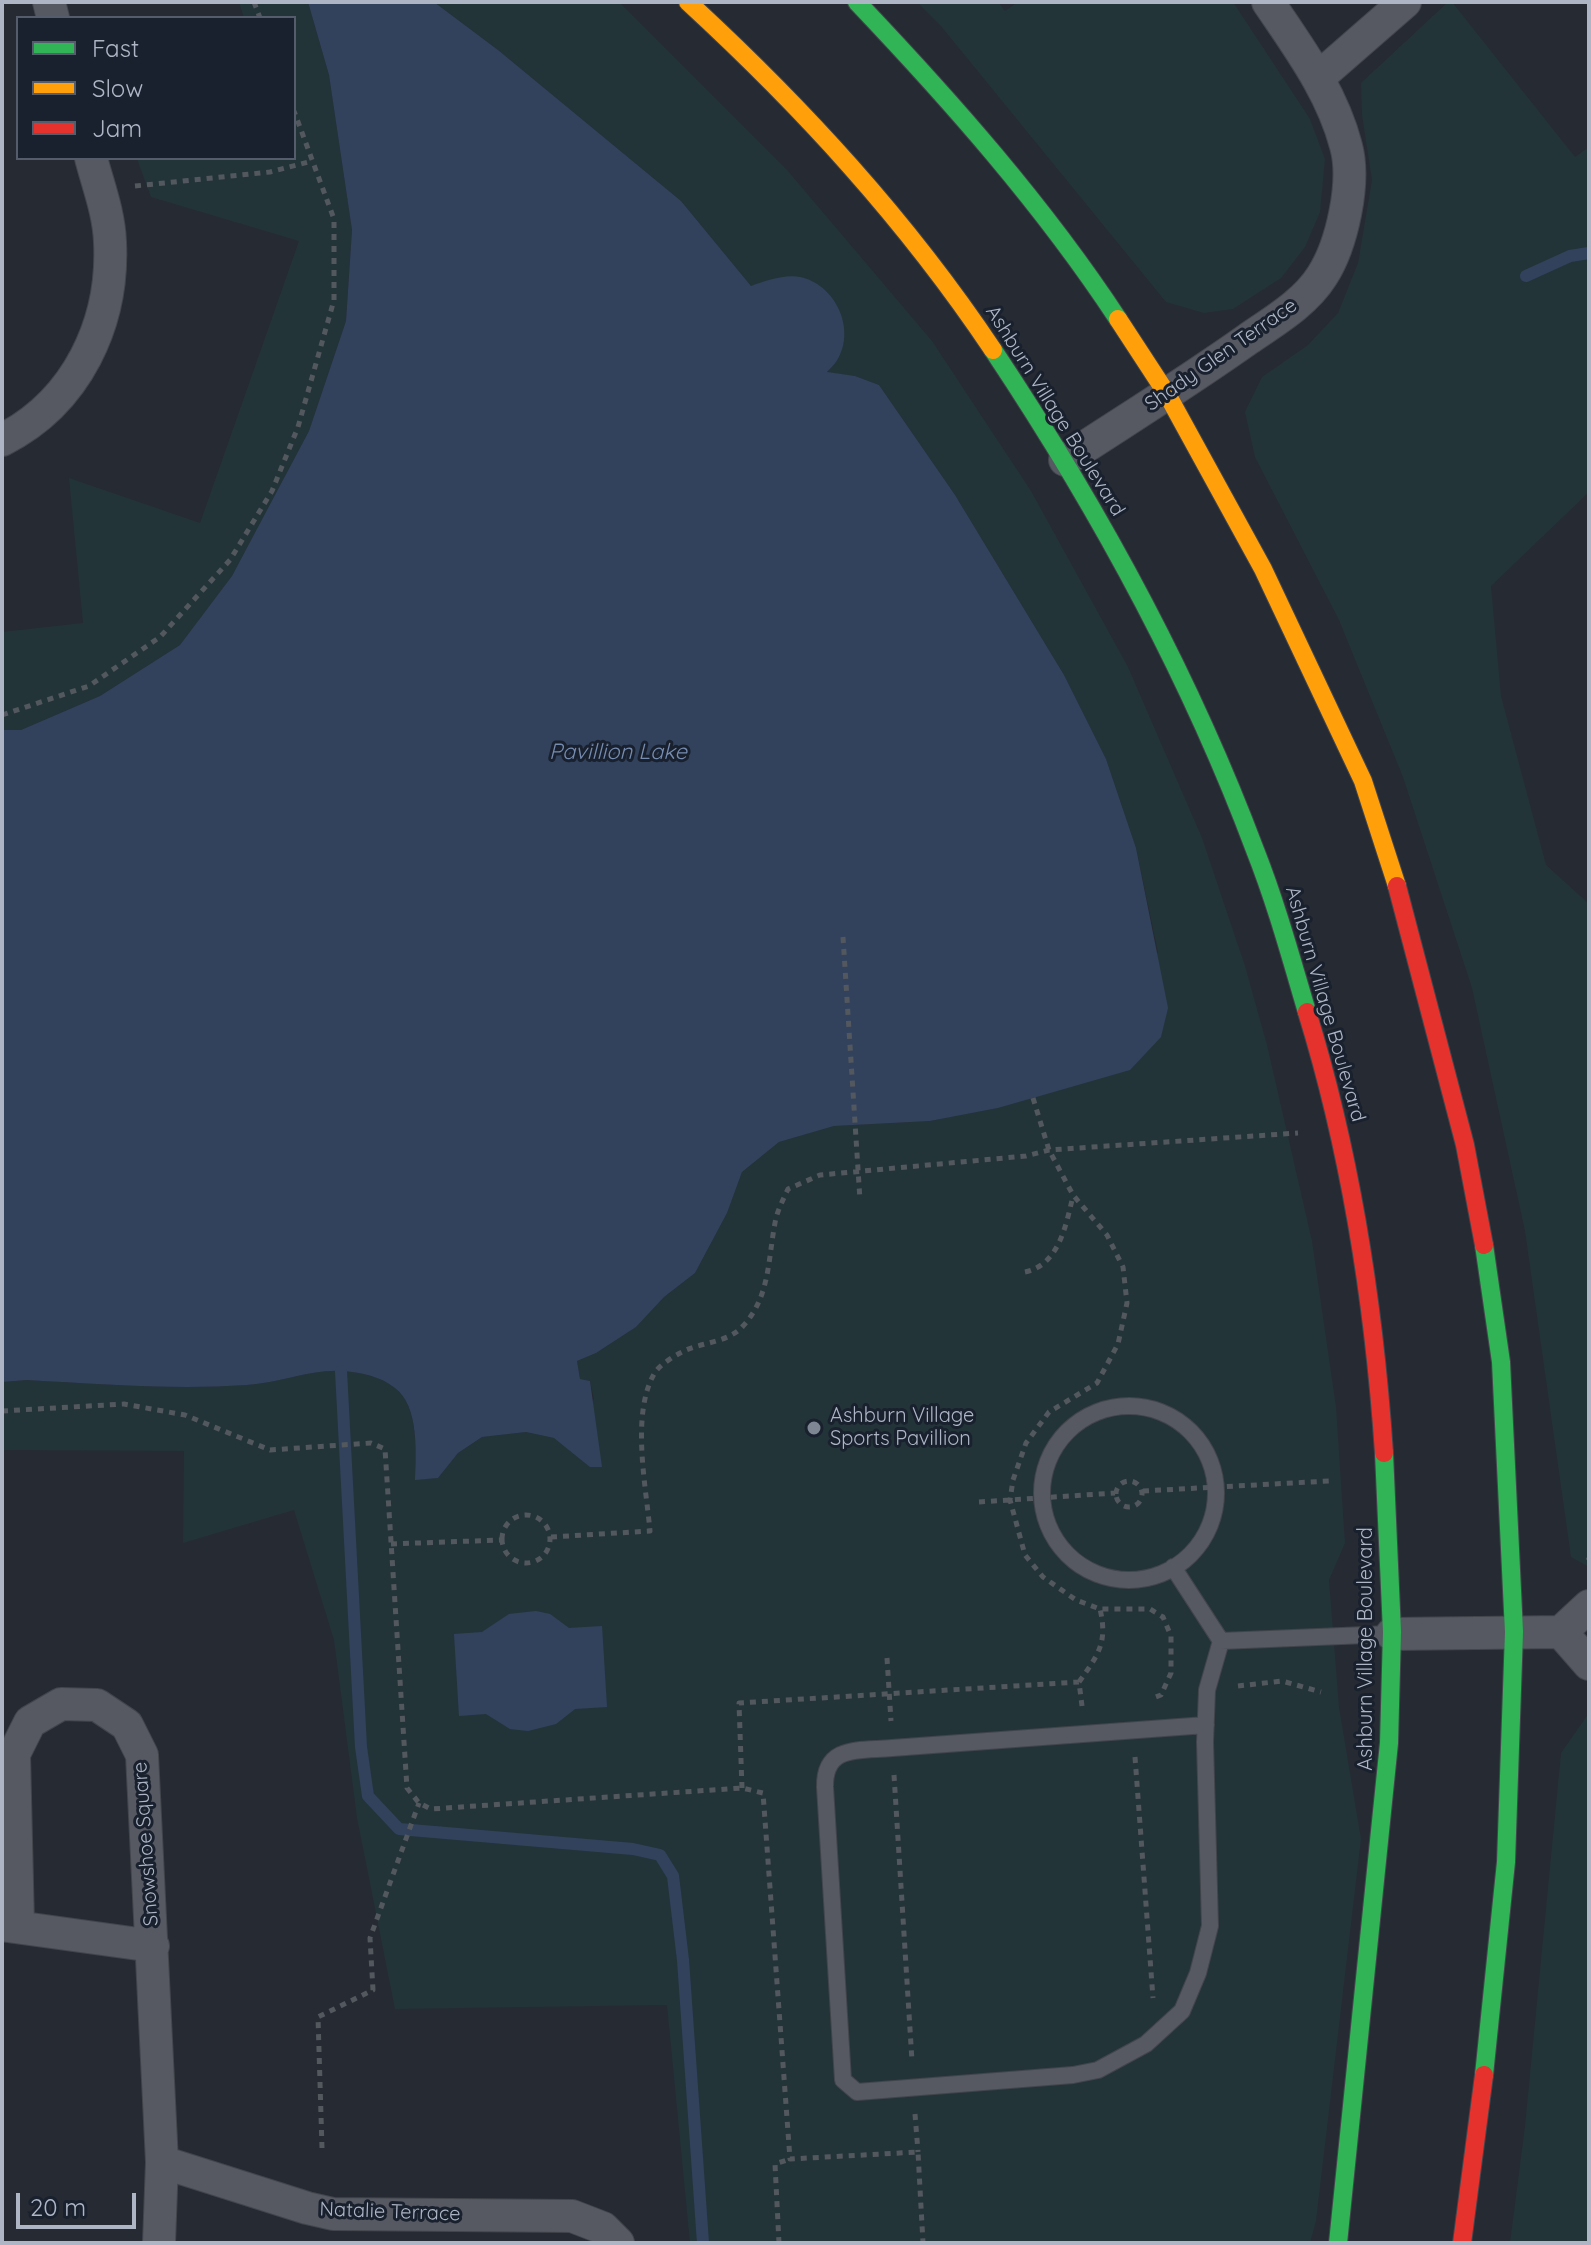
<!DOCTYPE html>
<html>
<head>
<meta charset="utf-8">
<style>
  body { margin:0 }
  #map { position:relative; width:1591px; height:2245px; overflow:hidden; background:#262a33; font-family:Quicksand,sans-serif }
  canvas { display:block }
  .frame { position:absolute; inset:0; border:4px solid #aeb6c6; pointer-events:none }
  .legend { position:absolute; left:16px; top:16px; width:280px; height:144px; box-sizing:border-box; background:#19202e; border:2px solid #555c6b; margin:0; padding:10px 14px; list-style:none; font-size:24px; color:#aeb6c6 }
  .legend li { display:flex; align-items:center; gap:16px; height:40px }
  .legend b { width:40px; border:2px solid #555c6b }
  .scale { position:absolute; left:16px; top:2193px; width:120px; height:36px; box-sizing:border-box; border:4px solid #aeb6c6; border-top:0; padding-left:10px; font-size:24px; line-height:28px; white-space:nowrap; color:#aeb6c6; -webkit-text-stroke:6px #19202e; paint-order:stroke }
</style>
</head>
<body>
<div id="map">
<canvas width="1591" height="2245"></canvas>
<div class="frame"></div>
<ul class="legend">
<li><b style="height:10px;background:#30b455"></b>Fast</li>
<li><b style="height:10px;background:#ff9f0a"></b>Slow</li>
<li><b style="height:10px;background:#e5322d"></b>Jam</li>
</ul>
<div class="scale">20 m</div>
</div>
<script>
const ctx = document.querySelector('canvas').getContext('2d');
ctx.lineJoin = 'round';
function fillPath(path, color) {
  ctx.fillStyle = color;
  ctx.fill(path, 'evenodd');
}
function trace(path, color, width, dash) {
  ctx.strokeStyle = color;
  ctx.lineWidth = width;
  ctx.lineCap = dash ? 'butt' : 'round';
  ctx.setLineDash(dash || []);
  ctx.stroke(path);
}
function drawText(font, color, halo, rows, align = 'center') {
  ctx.font = font + ' Quicksand,sans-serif';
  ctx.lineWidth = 6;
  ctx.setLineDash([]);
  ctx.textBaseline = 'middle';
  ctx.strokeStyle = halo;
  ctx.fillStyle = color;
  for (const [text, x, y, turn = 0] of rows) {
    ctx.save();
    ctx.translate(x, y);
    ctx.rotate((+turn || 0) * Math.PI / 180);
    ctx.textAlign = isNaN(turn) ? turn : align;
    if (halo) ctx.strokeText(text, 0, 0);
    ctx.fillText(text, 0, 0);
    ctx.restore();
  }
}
fillPath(new Path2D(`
  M239,2H308L329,75L352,230L346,321L309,431L232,576L180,645L100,696L21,730H2V632L83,623L69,478L200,523L299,241L151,197L137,159L294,158V18H244Z
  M434,2H619L787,170L932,341L1031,491L1128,667L1202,838L1245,966L1267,1045L1312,1241L1336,1407L1345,1543L1329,1580L1339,1707L1361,1839L1316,2221L1310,2243H690L667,2005L395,2009L357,1818L334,1640L294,1510L183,1543L184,1451L2,1450V1382L27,1380C100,1384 174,1390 247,1385C280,1383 309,1369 343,1371C362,1373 379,1376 394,1387C419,1405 416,1452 415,1479L438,1478L458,1453L482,1437L526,1432L554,1438L570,1449L594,1399L590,1381L580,1379L577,1361L596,1353L636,1327L664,1297L695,1273L727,1213L742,1172L779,1142L834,1126L930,1121L998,1108L1051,1092L1158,952L1136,848L1106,759L1064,675L955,495L879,385L855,376L827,373L840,356L758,284L751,286L681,201L498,50Z
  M917,2H998L1005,11L1018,2H1233L1310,119L1325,159L1320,212L1305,247L1281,278L1233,309L1204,313L1166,302L941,26Z
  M1448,2H1452L1575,157L1589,147V492L1491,586L1501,696L1546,865L1589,904V1567L1571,1557L1525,1231L1472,988L1403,777L1339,620L1255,457L1245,412L1262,377L1308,345L1338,313L1358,263L1372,180L1362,115L1361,83Z
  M1589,1713V2243H1510L1525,2126L1561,1753Z`), '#233439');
fillPath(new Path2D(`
  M308,2H434L498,50L681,201L751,286C765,281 785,274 800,277C834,284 855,326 839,357C836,363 831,368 827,372L855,376L879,385L955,495L1064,675L1106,759L1136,848L1168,1008L1161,1037L1130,1070L998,1108L930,1121L834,1126L779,1142L742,1172L727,1213L695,1273L664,1297L636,1327L596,1353L577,1361L580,1379L590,1381L602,1467H590L554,1438L526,1432L482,1437L458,1453L438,1478L415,1480C416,1452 419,1406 395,1388C380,1376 362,1373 343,1371C310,1369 280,1383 247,1385C174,1390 100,1384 27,1380L2,1382V730H21L100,696L180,645L232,576L309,431L346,321L352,230L329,75Z
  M536,1611L550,1614L569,1628L602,1626L607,1707L575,1709L556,1724L528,1731L510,1729L486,1714L459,1716L454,1634L482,1632L509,1614Z`), '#32425d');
trace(new Path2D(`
  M1526,276L1570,256L1589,253
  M341,1371L361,1747L368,1796L399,1829L633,1849L660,1855L673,1876L683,1960L703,2243`), '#32425d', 12);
const lane = new Path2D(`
  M1042 1493a87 87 0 1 1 174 0a87 87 0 1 1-174 0Z
  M1173,1567L1221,1641
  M1206,1725L892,1748C861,1751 824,1744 825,1787L843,2080L857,2092L1073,2075L1098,2070L1146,2044L1182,2011L1198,1973L1210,1926L1205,1742L1207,1690L1221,1641L1390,1634`);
const street = new Path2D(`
  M49,2L53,18
  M1319,77L1405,2
  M2,440C77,402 114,323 110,242C109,213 98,185 91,158
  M1065,460C1126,420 1189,381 1248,339C1274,321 1305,303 1322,276C1342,245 1356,182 1346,146C1332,92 1299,48 1268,2
  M1561,1632L1589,1664
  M1392,1634L1561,1632L1589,1606
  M2,1925L153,1946
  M18,1925L14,1754L30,1722L61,1704L97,1705L127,1725L142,1755L162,2162L159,2243
  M162,2162L307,2208L333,2214L572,2216L603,2228L618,2243`);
const fast = new Path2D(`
  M857,2C951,101 1043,205 1118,319
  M993,350C1097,506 1189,674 1255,850C1276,903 1291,958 1307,1012
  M1484,2075L1506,1862L1514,1632L1501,1362L1484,1245
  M1338,2243L1389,1743L1392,1632L1384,1453`);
const slow = new Path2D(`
  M688,2C803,108 906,220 993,350
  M1118,319L1167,394L1263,569L1363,781L1397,886`);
const jam = new Path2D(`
  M1397,886L1465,1145L1484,1245
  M1307,1012C1351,1155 1374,1304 1384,1453
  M1462,2243L1484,2075`);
trace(lane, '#42454c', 18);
trace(street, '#42454c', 34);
trace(fast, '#42454c', 20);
trace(slow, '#42454c', 20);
trace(jam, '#42454c', 20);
trace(new Path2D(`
  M254,2L260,18
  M135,186L270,172L312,161
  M2,715L89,686L160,637L230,560L272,491L298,427L334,300V219L294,111
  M843,937L860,1200
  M1033,1098L1049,1150L1073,1195L1107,1235L1123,1267L1127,1303L1118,1344L1097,1383L1049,1412L1026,1443L1013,1480L1010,1500L1025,1555L1043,1577L1076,1600L1100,1609H1150L1163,1617L1171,1636V1673L1161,1695L1153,1698
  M1025,1272C1059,1265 1066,1225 1073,1196
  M2,1411L124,1404L185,1415L270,1450L371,1443L385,1449L407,1788L419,1803L431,1809L742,1788L763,1793L790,2159L918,2152L923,2243
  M1116 1494a13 13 0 1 1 26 0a13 13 0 1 1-26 0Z
  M1143,1491L1329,1481
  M979,1502L1115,1493
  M502 1539a24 24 0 1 1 48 0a24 24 0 1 1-48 0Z
  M551,1537L650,1531C646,1486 631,1415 654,1374C658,1366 674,1356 682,1352C701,1342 728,1343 743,1326C770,1297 768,1259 775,1223C777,1211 783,1200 788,1189L820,1175L1026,1156L1049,1150L1298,1133
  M391,1544L500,1540
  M1587,1557L1589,1558
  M887,1658L891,1721
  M1079,1682C1098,1655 1108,1643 1100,1609
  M1238,1686L1282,1681L1321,1692
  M1135,1757L1153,1998
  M894,1775L912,2061
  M742,1788L739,1703L1079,1682L1082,1706
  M915,2114L918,2152
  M322,2148L318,2017L373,1990L370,1938L419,1803
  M779,2243L775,2164L790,2159`), '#53585f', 5, [6, 6]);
trace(lane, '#565962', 16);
trace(street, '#565962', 32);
trace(fast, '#30b455', 18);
trace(slow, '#ff9f0a', 18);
trace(jam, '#e5322d', 18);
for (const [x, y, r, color] of [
  [814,1428,8,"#7e8593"]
]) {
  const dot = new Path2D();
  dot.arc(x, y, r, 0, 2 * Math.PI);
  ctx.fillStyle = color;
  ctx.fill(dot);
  trace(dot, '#19202e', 3);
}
drawText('20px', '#aeb6c6', '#19202e', [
  ["Shady Glen Terrace",1221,355,-35],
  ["Ashburn Village Boulevard",1055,411,58],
  ["Ashburn Village Boulevard",1325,1004,74],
  ["Ashburn Village Boulevard",1366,1649,-90],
  ["Snowshoe Square",146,1844,-94],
  ["Natalie Terrace",390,2212,2]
]);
drawText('20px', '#aeb6c6', '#19202e', [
  ["Ashburn Village",830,1416],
  ["Sports Pavillion",830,1439]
], 'left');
drawText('italic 22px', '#758baf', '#19202e', [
  ["Pavillion Lake",618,752]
]);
</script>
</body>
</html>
